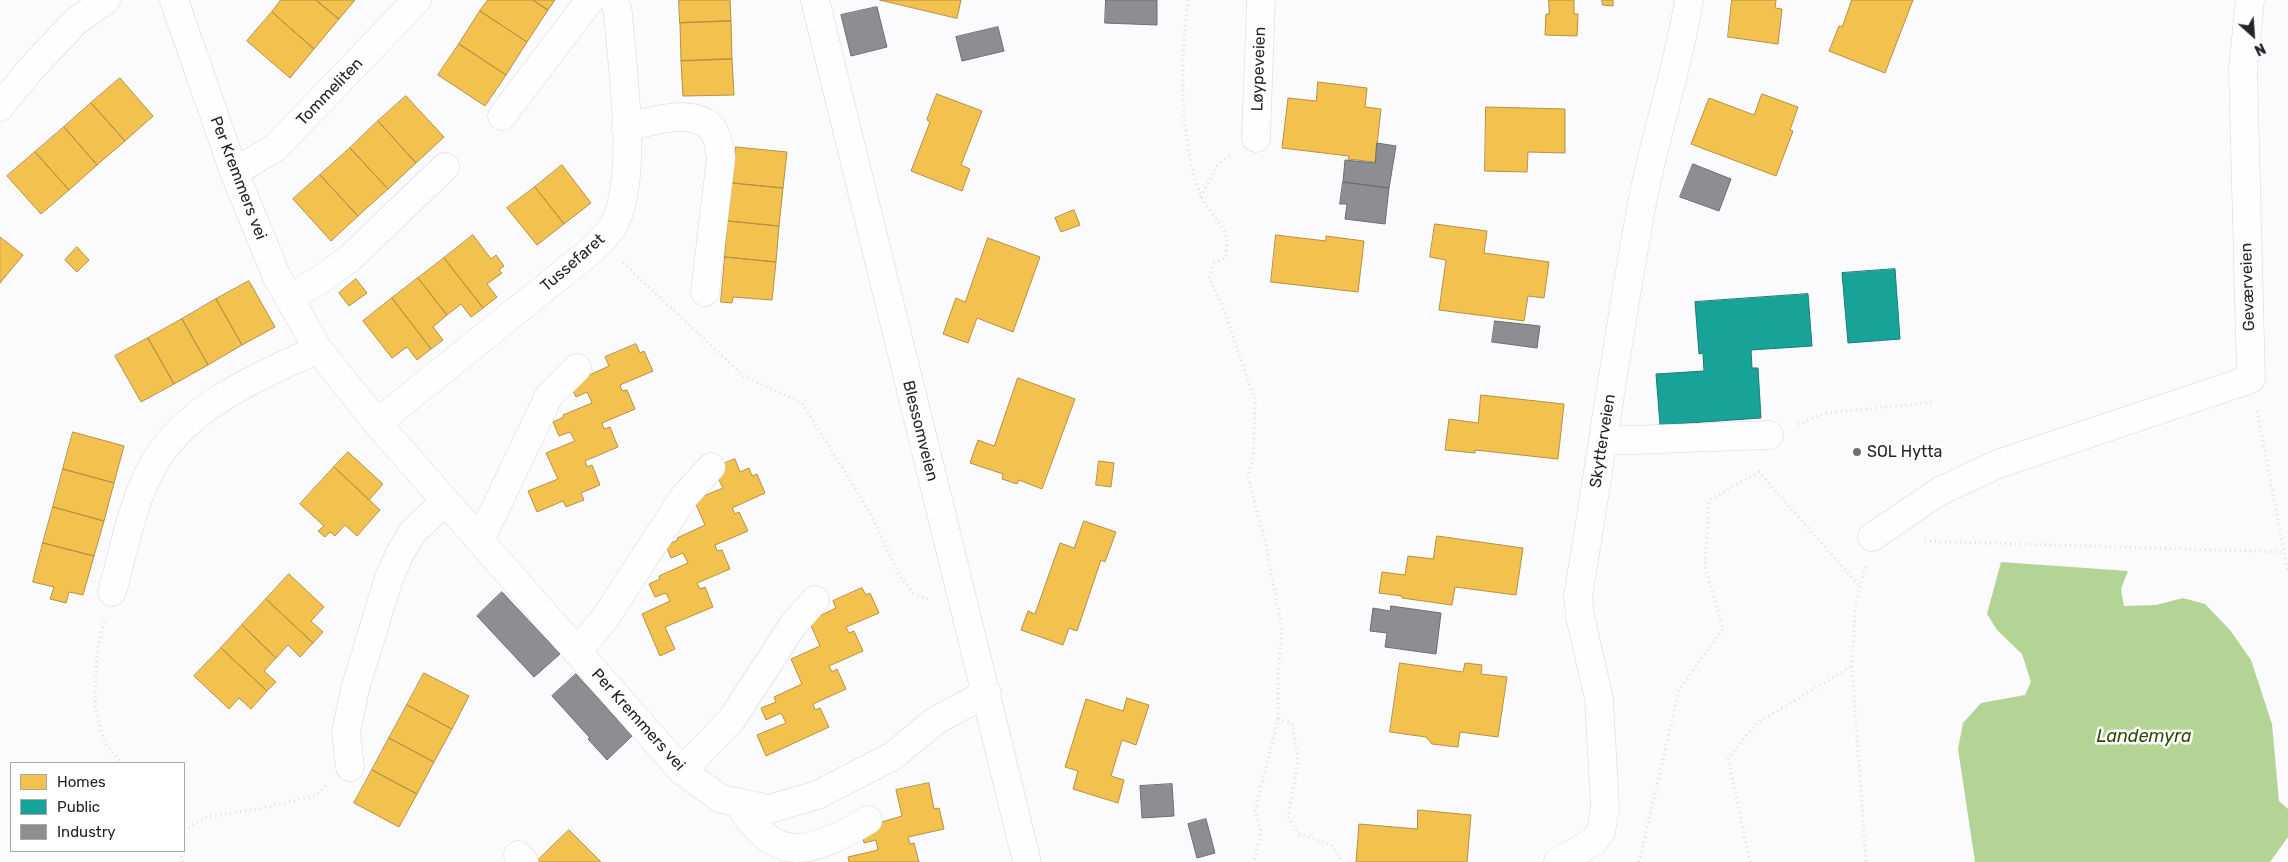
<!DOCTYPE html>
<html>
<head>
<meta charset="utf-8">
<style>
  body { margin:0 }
  #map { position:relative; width:2288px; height:862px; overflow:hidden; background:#fbfafc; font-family:Rubik,sans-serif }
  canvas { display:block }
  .legend { position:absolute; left:10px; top:762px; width:175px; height:90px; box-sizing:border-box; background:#fff; border:1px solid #a8a7a9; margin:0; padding:6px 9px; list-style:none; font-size:15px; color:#252229 }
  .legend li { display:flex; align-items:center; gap:10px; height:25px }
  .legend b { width:25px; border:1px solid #a8a7a9 }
  .north { position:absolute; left:2228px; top:10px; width:50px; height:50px; -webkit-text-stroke:4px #fff; paint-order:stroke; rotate:154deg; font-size:14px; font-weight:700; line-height:20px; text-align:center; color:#252229 }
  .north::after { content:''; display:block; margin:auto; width:18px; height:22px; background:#252229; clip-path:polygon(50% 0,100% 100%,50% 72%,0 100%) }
</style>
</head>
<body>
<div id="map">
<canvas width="2288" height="862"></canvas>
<ul class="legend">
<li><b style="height:14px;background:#f2c14e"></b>Homes</li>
<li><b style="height:14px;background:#17a398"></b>Public</li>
<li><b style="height:14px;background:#8d8d92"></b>Industry</li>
</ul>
<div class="north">N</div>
</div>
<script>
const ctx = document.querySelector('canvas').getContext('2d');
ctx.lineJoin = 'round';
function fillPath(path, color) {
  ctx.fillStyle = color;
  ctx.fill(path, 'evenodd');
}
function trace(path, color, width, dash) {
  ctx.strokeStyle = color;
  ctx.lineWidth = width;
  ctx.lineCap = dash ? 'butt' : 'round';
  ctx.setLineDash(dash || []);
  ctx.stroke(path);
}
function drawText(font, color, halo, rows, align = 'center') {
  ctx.font = font + ' Rubik,sans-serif';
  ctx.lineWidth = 5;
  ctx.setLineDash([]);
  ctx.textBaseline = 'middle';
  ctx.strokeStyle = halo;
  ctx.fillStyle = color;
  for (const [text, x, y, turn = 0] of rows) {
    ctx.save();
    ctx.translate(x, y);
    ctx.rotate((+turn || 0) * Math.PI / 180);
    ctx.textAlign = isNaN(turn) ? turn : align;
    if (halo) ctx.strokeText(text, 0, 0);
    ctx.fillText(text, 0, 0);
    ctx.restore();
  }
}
fillPath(new Path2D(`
  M2001,562L2128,571L2121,589L2124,606L2156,605L2183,598L2205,604L2230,630L2251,660L2272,724L2279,801L2288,809V837L2270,862H1975L1958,749L1963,723L1981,703L2025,695L2031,682L2022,654L1997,630L1987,614Z`), '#b4d496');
const homes = new Path2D(`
  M281,0H316L339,19L314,49L272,12Z
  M316,0H355L339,19Z
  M488,0H533L548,10L527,42L480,11Z
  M533,0H555L548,10Z
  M679,0H730L731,21L680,23Z
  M880,0H961L957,18Z
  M1549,0H1574V14H1578L1577,36L1545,35L1546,14H1549Z
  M1602,0H1613V6L1603,5Z
  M1732,0H1776L1775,8L1782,9L1778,44L1728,37Z
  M1852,0H1913L1885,73L1829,51L1839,26L1842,27Z
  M480,11L527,42L506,75L459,44Z
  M272,12L314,49L290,78L247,41Z
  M731,21L732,59L681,61L680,23Z
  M459,44L506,75L485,106L438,75Z
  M732,59L734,95L683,96L681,61Z
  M120,78L153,116L125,141L91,103Z
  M1318,82L1367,88L1365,107L1381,109L1375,162L1348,159L1349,156L1282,148L1288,98L1316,101Z
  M937,94L982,111L961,165L970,169L962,191L911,171L930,122L927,120Z
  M1762,94L1798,107L1790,130L1793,131L1776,176L1691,144L1709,98L1754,115Z
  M406,96L444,137L416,163L378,121Z
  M91,103L125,141L97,165L64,127Z
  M1486,107L1565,109V153L1528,152L1527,172L1485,171Z
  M378,121L416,163L388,189L350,148Z
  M64,127L97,165L69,190L35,152Z
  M736,147L787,152L783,188L732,183Z
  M350,148L388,189L358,216L320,175Z
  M35,152L69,190L41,214L7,176Z
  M562,165L591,203L564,224L535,187Z
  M320,175L358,216L331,241L293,199Z
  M732,183L783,188L779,226L728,221Z
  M535,187L564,224L537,245L507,208Z
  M1074,210L1080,225L1061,232L1055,218Z
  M728,221L779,226L776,262L725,257Z
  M1435,224L1487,231L1484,253L1549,262L1544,298L1528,296L1524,321L1439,310L1446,260L1430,257Z
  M473,235L491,259L496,255L504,266L499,270L502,273L487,284L497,297L483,308L444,258Z
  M1276,235L1326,241V236L1364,241L1358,292L1271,282Z
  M0,237L23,255L0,283Z
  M988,238L1040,257L1013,332L977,318L968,343L943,334L956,298L965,302Z
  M77,247L89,260L77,272L65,260Z
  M725,257L776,262L772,300L733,297L732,303L721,302Z
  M444,258L483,308L471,317L461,304L447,315L418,278Z
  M418,278L447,315L433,327L443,340L431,349L392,298Z
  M356,279L367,293L349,306L339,293Z
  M249,281L275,327L242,345L216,299Z
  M392,298L431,349L417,360L407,347L392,358L363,321Z
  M216,299L242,345L208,365L182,319Z
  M182,319L208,365L174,384L148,338Z
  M148,338L174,384L141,402L115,356Z
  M636,344L640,353L644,351L653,371L620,385L622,391L627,390L635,409L602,423L604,429L610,427L618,447L585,461L587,467L592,465L600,485L581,493L584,500L566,507L563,501L537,512L528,491L558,479L546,453L575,441L570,432L559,436L553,422L564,417L563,415L592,403L587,392L576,397L570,384L609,366L605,357Z
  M1018,378L1075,399L1042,489L1019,480L1017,484L1002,479L1003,474L970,463L978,440L994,446Z
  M1481,395L1564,404L1558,459L1475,450V453L1445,450L1449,419L1478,423Z
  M73,432L124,446L114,483L63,469Z
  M348,452L383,484L369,500L334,467Z
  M735,459L740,472L749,468L752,476L757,474L765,493L732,508L735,514L739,512L748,531L715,545L717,551L722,550L730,569L697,583L700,589L705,587L713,607L665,627L675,649L660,656L642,614L670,601L666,593L655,597L649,584L660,579L659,576L688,563L683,553L671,558L666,545L678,540L677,538L705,525L694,500L723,488L713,468Z
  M1099,461L1114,463L1111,487L1096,485Z
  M334,467L380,510L357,536L345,525L335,536L330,532L325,537L318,531L324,526L300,504Z
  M63,469L114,483L104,521L53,507Z
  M53,507L104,521L94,556L43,543Z
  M1084,521L1116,532L1105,562L1101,560L1077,631L1069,628L1063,645L1021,630L1028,611L1035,614L1060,543L1074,548Z
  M1437,536L1523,548L1516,595L1455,587L1452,605L1402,598V596L1379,593L1382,572L1405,575L1408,556L1433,559Z
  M43,543L94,556L83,595L69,592L66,603L50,599L54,587L33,582Z
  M289,574L324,607L311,621L323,632L313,643L266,599Z
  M862,588L866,595L870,593L879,613L846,627L849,633L854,631L863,651L829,666L832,672L837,669L846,689L813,704L815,710L820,708L829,727L766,756L757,735L786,723L781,713L766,720L761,708L776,702L774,697L802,684L791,659L820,646L809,621L836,608L833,601Z
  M266,599L313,643L300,657L288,645L276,658L242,625Z
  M242,625L276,658L264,671L276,682L267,691L221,648Z
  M221,648L267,691L251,709L239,698L229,709L194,676Z
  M1400,663L1463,672L1465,663L1482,665L1481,674L1507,677L1498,737L1460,732L1458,747L1432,744L1426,737L1390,732Z
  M424,673L469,696L452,729L407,705Z
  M1127,698L1149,705L1136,745L1122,740L1111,776L1124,780L1118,803L1073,789L1078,771L1065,767L1086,699L1123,711Z
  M407,705L452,729L434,762L389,738Z
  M389,738L434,762L417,794L372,770Z
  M372,770L417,794L399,827L354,803Z
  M929,783L934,809L939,808L944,829L908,837L910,844L914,843L919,862H849L848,857L878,850L876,840L864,843L861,828L902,816L896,790Z
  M1418,810L1471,815L1467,862H1356L1359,824L1417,829Z
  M569,830L601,862H536Z`);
fillPath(homes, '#f2c14e');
trace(homes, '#b49143', 1);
const public = new Path2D(`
  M1895,269L1900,339L1848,343L1842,273Z
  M1808,294L1812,346L1751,350L1752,368H1758L1761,418L1660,425L1656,374L1704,371L1703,353L1699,354L1695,302Z`);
fillPath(public, '#17a398');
trace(public, '#1b7c77', 1);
const industry = new Path2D(`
  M1106,0H1157V25L1105,23Z
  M877,7L887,47L851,56L841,15Z
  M998,27L1004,51L962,61L956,37Z
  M1377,143L1396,146L1389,188L1343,182L1345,160L1375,163Z
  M1693,164L1731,179L1719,211L1680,197Z
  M1343,182L1389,188L1385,224L1345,219L1347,204H1340Z
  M1495,321L1540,326L1537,348L1492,342Z
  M502,592L560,654L534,677L477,616Z
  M1391,606L1441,613L1436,654L1385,647L1387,633L1370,631L1373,608L1390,611Z
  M576,674L632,736L607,760L588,739L590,738L552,696Z
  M1172,784L1174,816L1142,818L1140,786Z
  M1206,819L1215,853L1197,858L1188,824Z`);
fillPath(industry, '#8d8d92');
trace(industry, '#6e6d72', 1);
const minor = new Path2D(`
  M174,0L234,172L277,277L318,349L377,423L682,771L721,799L769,809L817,795L893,756L935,721L987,693
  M815,0L1027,862
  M0,107L29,71L76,21L106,0
  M502,116L590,0
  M626,128C652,121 704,103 717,138C719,144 720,151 721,157L705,292
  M1256,138L1261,0
  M234,172L275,148L417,0
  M289,299L326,276L351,257L445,167
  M377,423L592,250C601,241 611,232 616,220C638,170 622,69 618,13L614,0
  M1604,441L1769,435
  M1872,537L1940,491L1998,464L2251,379L2243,68L2250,0
  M480,540L549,396L577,368
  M112,592C124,550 132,503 153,465C188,405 258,377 318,349
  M577,652L605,618L684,497L711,467
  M350,767L346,732L355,689L389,578L399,555L412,533L445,501
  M682,771L732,719L793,625L815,600
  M738,802C773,862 806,858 868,820
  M518,855L524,862
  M1558,862L1593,842L1601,832L1605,807L1599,699L1580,616L1578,596C1600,465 1618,334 1642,203C1655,135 1678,69 1689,0`);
trace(minor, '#d9d6dd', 29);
trace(new Path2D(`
  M1188,0C1180,57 1179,142 1201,196C1206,209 1225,226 1227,239C1227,245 1226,252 1226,258L1214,263L1209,278L1223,307L1255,400L1253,460L1248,477L1266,545L1282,630L1278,674V719L1255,811L1261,832L1254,862
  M1201,197L1218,164L1230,156
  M623,263L744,376L802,403L872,516L899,575L913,593L926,599L930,598
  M2257,411L2288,571
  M1798,424L1826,413L1935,402
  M1925,541L2283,552
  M1865,567L1855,608L1852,666L1866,862
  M104,622L97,650L95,707L105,744L122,763
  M1278,719L1292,723L1298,761L1288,817L1299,834L1332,845L1342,862
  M184,830L207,817L264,808L316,795L326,786
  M181,851L182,862
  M1639,862L1679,690L1723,629L1705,567L1709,500L1759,472L1860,587
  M1750,862L1728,758L1756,724L1852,666`), '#dfdfdf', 3, [1, 4]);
trace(minor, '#fefeff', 28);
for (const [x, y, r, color] of [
  [1857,452,5,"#706e73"]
]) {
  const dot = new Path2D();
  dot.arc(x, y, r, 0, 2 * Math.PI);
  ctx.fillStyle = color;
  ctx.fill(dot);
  trace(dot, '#fff', 2);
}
drawText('16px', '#252229', '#fff', [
  ["Løypeveien",1259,69,-88],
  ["Tommeliten",330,92,-46],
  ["Per Kremmers vei",238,178,69],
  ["Tussefaret",573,263,-41],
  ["Geværveien",2248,287,-92],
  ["Blessomveien",920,431,76],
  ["Skytterveien",1603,441,-81],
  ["Per Kremmers vei",638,720,48]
]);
drawText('16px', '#252229', '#fff', [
  ["SOL Hytta",1867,452]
], 'left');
drawText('italic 18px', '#2e4a0a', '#fff', [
  ["Landemyra",2144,737]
]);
</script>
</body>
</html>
